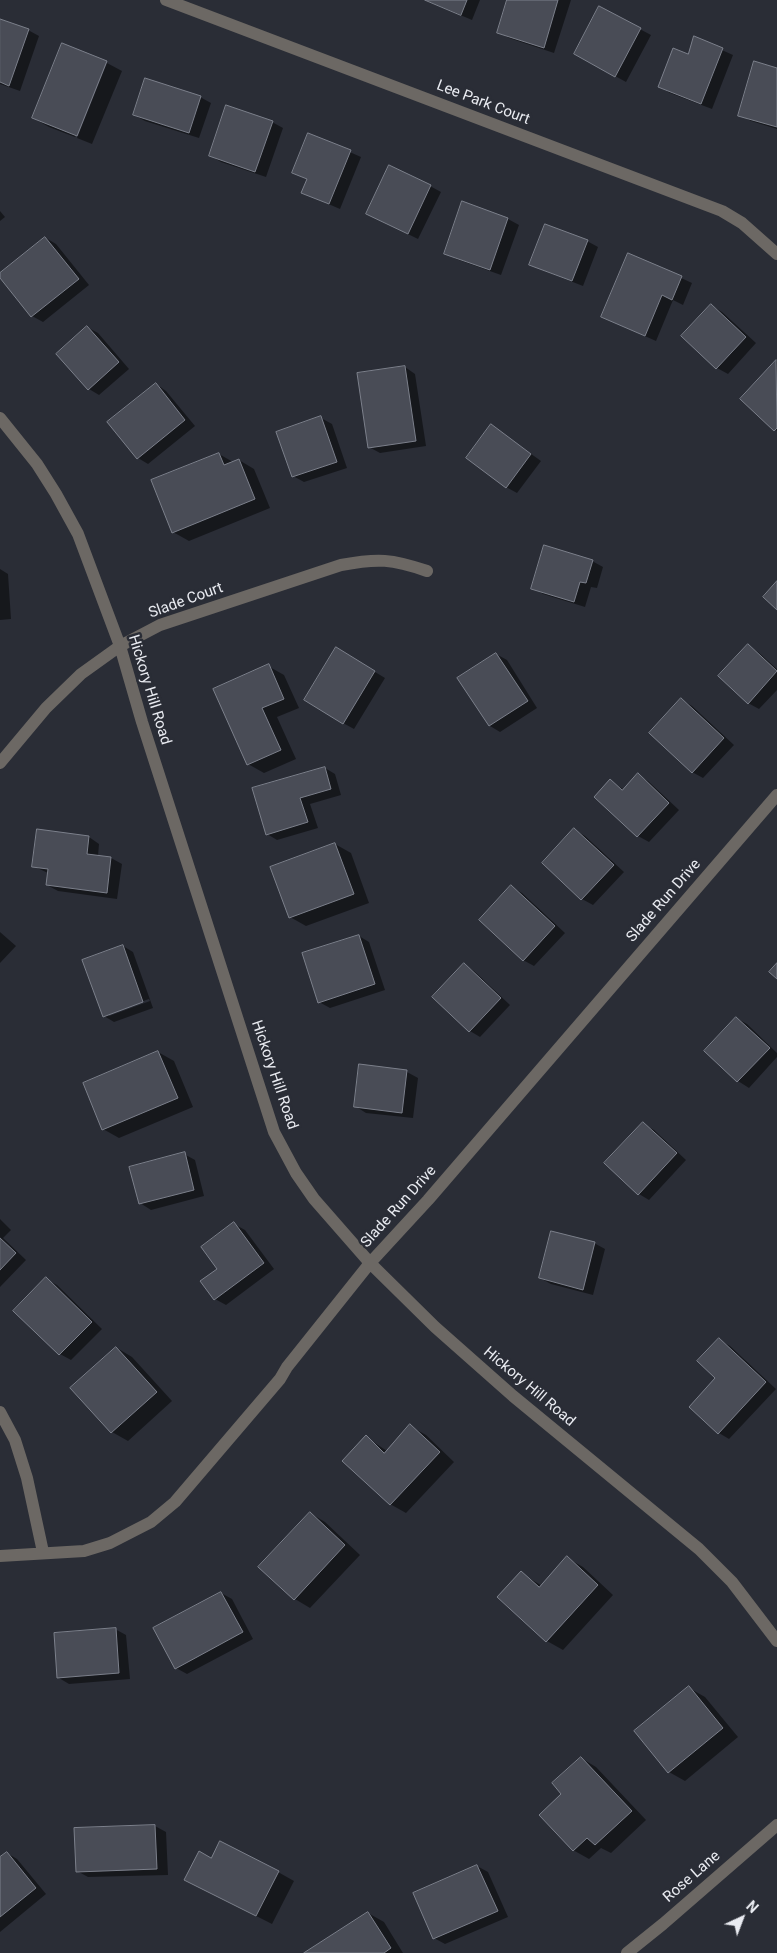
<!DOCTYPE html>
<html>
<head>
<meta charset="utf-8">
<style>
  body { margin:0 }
  #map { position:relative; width:777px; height:1953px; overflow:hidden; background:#2a2d36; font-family:Roboto,sans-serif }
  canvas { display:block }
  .north { position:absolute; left:717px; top:1893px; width:50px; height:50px; -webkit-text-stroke:4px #2a2d36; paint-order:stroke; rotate:43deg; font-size:14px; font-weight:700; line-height:20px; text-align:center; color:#e9ebf1 }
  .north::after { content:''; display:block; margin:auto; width:18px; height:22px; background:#e9ebf1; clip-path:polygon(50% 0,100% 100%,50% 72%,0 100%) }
</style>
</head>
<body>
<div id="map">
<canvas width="777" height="1953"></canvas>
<div class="north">N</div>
</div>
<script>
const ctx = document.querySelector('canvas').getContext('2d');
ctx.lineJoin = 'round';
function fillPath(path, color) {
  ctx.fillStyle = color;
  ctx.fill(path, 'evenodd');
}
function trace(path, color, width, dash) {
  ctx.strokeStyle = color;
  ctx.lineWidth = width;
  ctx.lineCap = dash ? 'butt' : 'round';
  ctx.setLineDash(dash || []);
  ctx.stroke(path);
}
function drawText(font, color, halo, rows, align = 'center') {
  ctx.font = font + ' Roboto,sans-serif';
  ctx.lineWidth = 5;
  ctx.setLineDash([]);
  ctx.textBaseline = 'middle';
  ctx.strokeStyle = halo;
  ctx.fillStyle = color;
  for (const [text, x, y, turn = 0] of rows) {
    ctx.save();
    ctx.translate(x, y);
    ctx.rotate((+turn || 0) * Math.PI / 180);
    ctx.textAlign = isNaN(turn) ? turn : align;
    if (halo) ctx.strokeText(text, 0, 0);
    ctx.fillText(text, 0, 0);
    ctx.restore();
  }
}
fillPath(new Path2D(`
  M425,0H480L472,20Z
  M509,0H571L554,53L509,38L498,32Z
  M600,8L651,35L626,82L586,60Z
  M0,20L28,30L39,36L20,91L0,84Z
  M695,38L733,55L712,109L670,93L660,87L688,55Z
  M105,62L75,137L49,127L33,118Z
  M107,63L122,71L92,144L77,138Z
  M777,69V129L751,121L740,115Z
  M200,97L211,103L199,138L145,121L134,115Z
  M272,122L283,128L266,177L221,162L211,156Z
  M309,134L361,157L340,209L303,193L308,180L293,173Z
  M430,186L441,192L418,239L367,214Z
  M463,203L508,219L519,225L501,275L456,259L445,253Z
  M0,211L5,217L0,221Z
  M46,238L56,244L89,285L43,322L32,316L0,275Z
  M587,241L598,247L583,286L542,270L531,264Z
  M629,254L692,283L683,305L673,300L656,341L602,317Z
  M711,305L722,312L756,343L728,374L717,368Z
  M87,327L98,333L129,369L99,395L89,389Z
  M777,361V431L742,399Z
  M405,367L415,374L426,446L380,453L369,447Z
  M156,384L166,391L195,426L148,464L138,458Z
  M321,418L332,424L347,468L304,482L293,476Z
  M492,426L541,461L517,493L506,487Z
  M219,454L233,462L239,460L254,469L270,508L189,541L173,532Z
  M592,561L603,567L597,588L591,587L585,607L543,594L533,588Z
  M0,569L8,574L11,619L0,620Z
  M748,646L758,652L777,669V690L759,709L748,703Z
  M496,654L507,660L537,708L500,732L490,726L459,678Z
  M347,655L385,678L354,729L343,723Z
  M268,666L284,675L299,708L277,717L296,759L264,773L248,764Z
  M681,699L692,706L734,745L703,778L692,772Z
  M325,768L335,774L341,795L310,804L318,828L277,840L267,834Z
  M638,775L648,781L679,810L649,842L638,836L596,796L611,781L624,790Z
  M575,830L585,836L624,872L593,905L582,899Z
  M89,837L99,844L98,856L111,858L122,864L117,899L58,891L47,885L48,873L33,866Z
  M335,844L351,853L369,903L306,926L290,917Z
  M512,887L522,893L565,933L534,966L523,960Z
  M0,932L16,946L0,963Z
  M359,936L369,942L385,990L330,1008L319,1002Z
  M123,946L133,952L153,1008L114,1022L104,1016ZM149,999L150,1001L109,1016V1013Z
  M464,965L474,971L510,1005L480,1037L470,1031Z
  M736,1018L747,1024L777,1053V1057L749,1088L738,1081L706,1051Z
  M158,1052L174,1061L193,1107L119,1138L103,1129Z
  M360,1066L407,1072L418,1078L413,1118L366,1113L355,1106Z
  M643,1124L654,1130L686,1160L649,1200L639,1194Z
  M184,1154L195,1160L204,1196L151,1210L140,1203Z
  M0,1219L11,1230L3,1238L26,1260L0,1287Z
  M234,1224L245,1230L274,1269L226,1305L215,1299L219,1269Z
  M594,1243L605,1249L593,1295L551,1284L540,1278Z
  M46,1279L57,1285L102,1329L71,1360L60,1354L15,1310Z
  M719,1340L730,1346L776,1389L729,1439L719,1433L717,1378Z
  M117,1348L132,1357L172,1401L128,1441L112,1432Z
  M410,1426L426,1435L454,1462L406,1513L390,1504L366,1437L387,1451Z
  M310,1513L325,1522L360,1555L310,1608L295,1599L260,1567Z
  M567,1558L583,1567L613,1595L563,1650L547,1641L499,1597L521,1573L542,1586Z
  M221,1593L232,1599L253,1639L187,1674L176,1668L155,1629Z
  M115,1629L126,1635L130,1679L69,1684L59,1678Z
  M689,1688L705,1697L738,1737L685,1781L669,1772Z
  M581,1758L596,1767L646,1820L611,1853L601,1848L589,1859L573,1850L563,1794Z
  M155,1826L166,1832L168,1875L88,1877L77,1871Z
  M7,1853L17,1859L46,1894L0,1932V1859Z
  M212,1859L278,1872L294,1881L272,1924L201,1888Z
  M477,1866L488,1872L508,1917L445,1944L434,1938Z
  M368,1913L384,1922L403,1953H307Z`), '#0007');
const building = new Path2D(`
  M425,0H467L461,15Z
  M507,0H558L544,48L497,33Z
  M599,6L641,28L615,77L574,54Z
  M0,19L29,29L9,86L0,82Z
  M694,36L723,48L701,104L658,87L673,48L688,54Z
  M62,43L107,61L77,136L32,118Z
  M754,61L777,68V127L738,116Z
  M145,78L201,96L189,133L133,115Z
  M226,105L273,121L255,172L209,156Z
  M308,133L351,150L329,204L301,193L307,179L292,173Z
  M389,165L431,185L408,234L366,214Z
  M462,201L508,218L490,270L444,254Z
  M545,224L588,240L572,281L529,265Z
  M45,237L79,279L31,317L0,278V273Z
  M628,253L682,276L672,300L662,295L645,336L601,317Z
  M711,304L746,337L716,369L681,336Z
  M87,326L119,362L88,390L56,354Z
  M776,360L777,428L774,431L740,399Z
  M405,366L416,441L368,448L357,373Z
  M156,383L185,420L137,459L107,422Z
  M321,416L337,462L292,477L276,432Z
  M491,424L531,454L506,488L466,458Z
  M219,453L224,465L239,459L255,499L172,533L151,480Z
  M544,545L593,560L586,583L580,582L574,602L531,589Z
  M777,581V610L763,597Z
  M748,644L777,671L748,704L718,676Z
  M336,647L375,671L343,724L304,700Z
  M496,653L528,701L489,726L457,678Z
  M269,664L284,699L262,708L281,750L247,765L213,689Z
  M681,698L724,738L692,773L649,733Z
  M325,767L331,789L300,798L308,822L266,835L252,788Z
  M638,773L669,803L637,837L594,797L610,779L622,790Z
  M574,828L614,865L581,900L542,863Z
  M37,829L89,836L87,854L111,857L107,893L46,885L48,869L32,867Z
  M335,843L354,894L289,918L270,867Z
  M511,885L555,926L523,961L479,920Z
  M359,935L375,984L318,1003L302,953Z
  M123,945L143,1002L103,1017L82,960Z
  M464,963L501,998L469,1032L432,997Z
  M777,963V979L769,972Z
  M736,1017L770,1048L737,1082L704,1051Z
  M158,1051L178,1098L102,1130L83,1083Z
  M359,1064L407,1070L402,1113L354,1107Z
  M643,1122L677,1153L638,1195L604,1163Z
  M185,1152L194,1190L139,1204L129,1167Z
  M234,1222L264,1263L214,1300L200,1281L217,1269L201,1247Z
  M551,1231L595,1242L583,1290L539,1278Z
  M0,1238L16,1253L0,1270Z
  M46,1277L92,1322L59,1355L13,1311Z
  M719,1338L766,1382L718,1434L689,1407L715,1378L697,1361Z
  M116,1347L157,1392L111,1433L70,1388Z
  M410,1424L440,1452L390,1505L342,1461L366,1435L384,1453Z
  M310,1512L345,1545L294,1600L258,1567Z
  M567,1556L598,1585L546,1642L497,1597L521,1571L539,1587Z
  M221,1592L243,1632L175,1669L153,1628Z
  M116,1628L119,1673L57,1678L54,1633Z
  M689,1686L723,1728L668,1773L634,1731Z
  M581,1757L632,1811L595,1845L587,1838L573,1851L539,1815L561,1794L552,1783Z
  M155,1825L157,1869L76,1872L74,1828Z
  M220,1841L279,1871L256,1916L184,1880L199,1851L211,1858Z
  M7,1852L36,1888L0,1917V1857Z
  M477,1865L498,1911L433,1939L413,1893Z
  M368,1912L391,1948L384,1953H304Z`);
fillPath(building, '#494c56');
trace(building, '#7c808b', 1);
trace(new Path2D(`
  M166,0L722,211L742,223L777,254
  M0,418L37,464L56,494L78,534L120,646L142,722L274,1132L296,1173L314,1199L370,1263L435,1327L513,1396L699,1549L732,1582L777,1641
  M0,763L46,708L81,674L120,646L160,625L341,565C378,558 392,559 427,571
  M0,1412L15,1440L27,1478L43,1552
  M0,1556L84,1551L110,1543L151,1522L175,1502L280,1379L287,1367L370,1263L428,1200L777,795
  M627,1953L663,1924L777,1825`), '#6c6864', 12);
drawText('15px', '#e9ebf1', '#2a2d36', [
  ["Lee Park Court",483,103,21],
  ["Slade Court",186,601,-20],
  ["Hickory Hill Road",149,690,73],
  ["Slade Run Drive",664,901,-49],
  ["Hickory Hill Road",274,1075,71],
  ["Slade Run Drive",399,1207,-48],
  ["Hickory Hill Road",529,1387,40],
  ["Rose Lane",692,1877,-41]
]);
</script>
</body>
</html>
